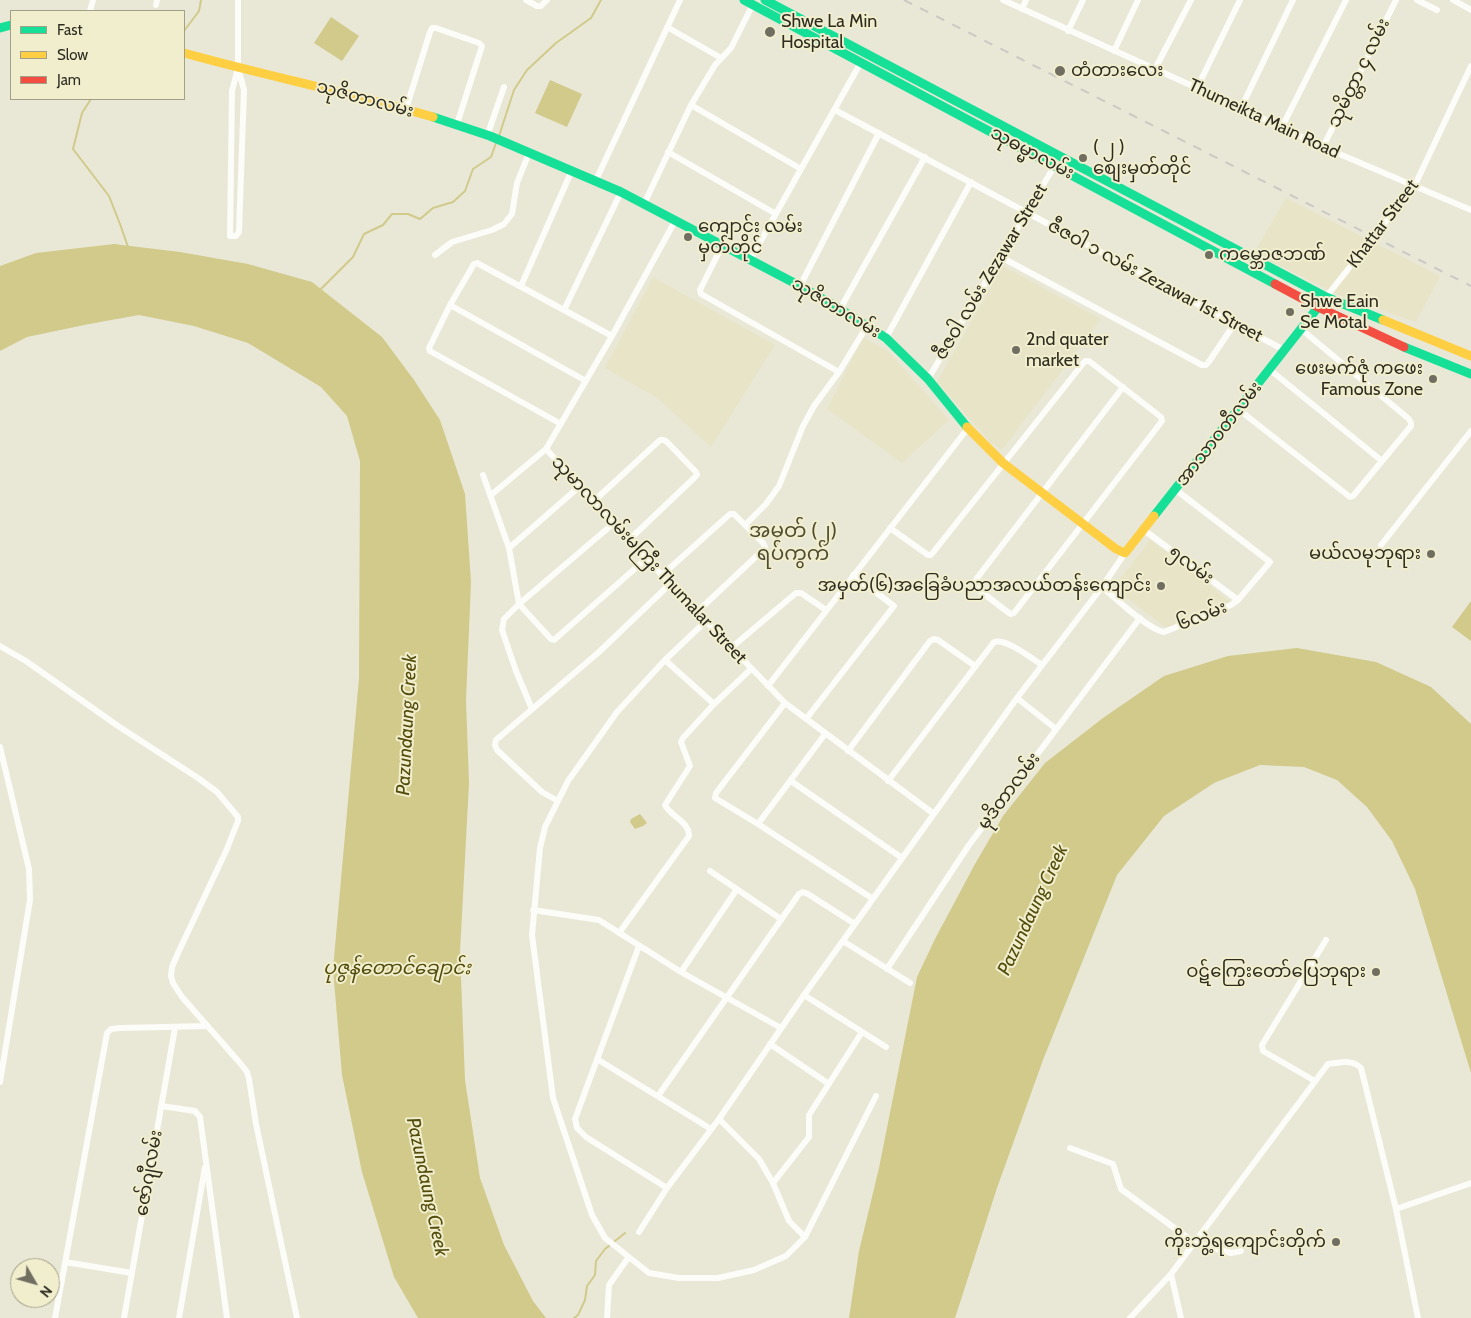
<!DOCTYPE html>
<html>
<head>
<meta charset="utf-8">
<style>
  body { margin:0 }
  #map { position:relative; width:1471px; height:1318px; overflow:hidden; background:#e9e8d6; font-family:Cabin,sans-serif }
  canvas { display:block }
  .legend { position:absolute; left:10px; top:10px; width:175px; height:90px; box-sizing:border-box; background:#f1eece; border:1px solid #a3a088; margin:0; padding:6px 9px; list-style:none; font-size:15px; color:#2e2c20 }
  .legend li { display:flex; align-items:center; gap:10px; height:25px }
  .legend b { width:25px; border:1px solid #a3a088 }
  .north { position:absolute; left:10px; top:1258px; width:50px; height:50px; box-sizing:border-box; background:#f1eece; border:1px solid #a3a088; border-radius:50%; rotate:128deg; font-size:14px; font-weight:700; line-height:20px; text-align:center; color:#2e2c20 }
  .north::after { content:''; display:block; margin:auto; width:18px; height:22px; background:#6f6e60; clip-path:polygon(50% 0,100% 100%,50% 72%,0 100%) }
</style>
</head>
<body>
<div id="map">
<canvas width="1471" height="1318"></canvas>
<ul class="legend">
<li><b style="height:6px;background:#16e098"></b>Fast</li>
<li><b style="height:6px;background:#ffcf43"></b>Slow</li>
<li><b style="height:6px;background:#f24e42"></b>Jam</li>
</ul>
<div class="north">N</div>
</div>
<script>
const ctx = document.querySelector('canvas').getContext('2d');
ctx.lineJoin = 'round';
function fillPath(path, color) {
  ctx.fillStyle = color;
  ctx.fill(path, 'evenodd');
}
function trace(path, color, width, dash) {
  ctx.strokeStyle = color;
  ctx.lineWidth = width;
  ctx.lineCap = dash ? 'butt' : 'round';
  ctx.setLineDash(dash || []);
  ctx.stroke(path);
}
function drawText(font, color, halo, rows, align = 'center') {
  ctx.font = font + ' Cabin,"Noto Sans Myanmar",sans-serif';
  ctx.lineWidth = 4;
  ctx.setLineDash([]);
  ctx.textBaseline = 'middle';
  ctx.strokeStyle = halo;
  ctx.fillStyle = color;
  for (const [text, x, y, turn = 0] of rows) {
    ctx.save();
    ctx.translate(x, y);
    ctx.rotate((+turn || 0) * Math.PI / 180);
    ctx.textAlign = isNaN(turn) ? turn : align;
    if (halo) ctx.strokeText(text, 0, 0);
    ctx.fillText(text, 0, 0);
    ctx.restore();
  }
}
fillPath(new Path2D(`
  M1286,198L1440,276L1416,322L1341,296L1254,253Z
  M1003,266L1101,319L1002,450L990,442L937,382Z
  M653,277L775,345L711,447L657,398L605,368Z
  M863,337L889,352L949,420L902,463L827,409Z
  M1150,540L1231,602L1167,628L1113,588Z`), '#e7e4c7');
fillPath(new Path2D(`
  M331,17L359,36L342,61L314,43Z
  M550,80L582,94L567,127L535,113Z
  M114,244L180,252L248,264L312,282L382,337L414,380L440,420L465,494L471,582L466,700L469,783L460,952L465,1080L480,1178L504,1245L533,1301L546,1318H418L394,1277L362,1172L342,1075L333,969L359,678L360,461L347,416L321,387L248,343L194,326L139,315L89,324L27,337L0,351V266L36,253Z
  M1471,601V641L1452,627Z
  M1297,648L1376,662L1431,687L1471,724V1073L1415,889L1392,841L1367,807L1337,780L1304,767L1260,765L1214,783L1164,816L1117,875L1043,1060L997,1188L955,1318H849L859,1251L879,1168L917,977L935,939L975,864L1003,816L1045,763L1103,718L1164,676L1228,656Z
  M640,814L647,823L643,826L635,829L630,822L631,819Z`), '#d1ca8b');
trace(new Path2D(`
  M184,31L199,11L201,0
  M91,99L82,113L73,149L109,196L120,224L128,247
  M499,136L514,90L527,70L556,43L591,18L601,0
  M321,289L353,257L364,234L383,225L392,214H408L420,219L433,208L453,202L465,191L473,169L491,157L496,143
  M574,1318L578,1315L585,1300L587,1286L595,1275L596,1261L605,1249L625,1233`), '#d1ca8b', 2);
trace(new Path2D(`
  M526,0L537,6H541L547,0
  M1003,0L1241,108L1323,147L1471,210
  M1417,0L1437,10
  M1453,0L1471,10
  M156,5L157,0
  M1022,9L1026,0
  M90,11L93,0
  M667,27L721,58
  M1068,31L1083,0
  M1114,51L1138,0
  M238,68L232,91L230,236H236L239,232L244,90L238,68V0
  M1155,69L1191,0
  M1197,88L1240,0
  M691,105L801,169
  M1241,108L1293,0
  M406,109L430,32L432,28H436L479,43L482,46L457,124
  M835,110L1284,350
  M1282,127L1346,0
  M487,136L504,87
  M1323,147L1396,0
  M668,152L776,214
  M596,180L680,0
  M644,204L691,105L715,65L731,48L753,4
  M675,221L612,336L546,449L670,584L785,703L934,814
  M722,246L700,290L701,294L839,372
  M435,255L452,242L492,230L504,224L512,214L517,183L529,153
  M999,256L1202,365H1206L1208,363L1235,323
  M750,260L861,62
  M521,286L572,170
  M800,286L879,133
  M1326,297L1415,185L1471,66
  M450,305L586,381
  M840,309L925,157
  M564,310L621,192
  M886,338L971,182
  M1269,369L1382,461
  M928,379L1055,165
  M1238,409L1350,497L1353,496L1411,426V423L1409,419L1301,329
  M561,424L430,351L429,348L450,305L474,264L477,263L612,336
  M483,475L509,548L519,604
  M491,495L546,449
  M594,501L660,440H664L667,442L696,472L697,475L694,478L629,540
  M745,525L766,504L779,486L803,426L814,406L839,372L867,326
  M890,528L928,555H931L1085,361H1089L1161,417L1162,421L1014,613L1011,614L1009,613L975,587L974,582L1123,387
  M1144,530L1238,600
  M1381,545L1471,431
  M509,548L580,486
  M662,575L730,514H734L763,543L765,547L763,550L697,612
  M1102,587C1114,597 1150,631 1164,632L1231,605L1238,600L1270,562L1176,490
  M519,604L551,639L554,640L647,558
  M706,621L665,660L617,712L568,781L545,827L540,848L532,935L553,1098L592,1215L605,1238L649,1273L679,1278H718L754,1270L786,1256L805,1237L876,1096
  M0,646L26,661L118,726L198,778L217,792L238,817V821L226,851L178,953L172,967L171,976L173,983L182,997L240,1063L247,1072L249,1079L256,1124L297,1318
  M731,648L796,593H801L826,610
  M665,660L714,704
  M768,686L968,428
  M1017,698L1056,729
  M785,703L716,793L715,798L758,824L873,899
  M532,709L516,671L502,630L504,619L519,604L614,523
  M806,719L894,606L853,575
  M0,747L29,869L30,900L0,1082
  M848,751L930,641L934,639L938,640L975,666
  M791,781L902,858
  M888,781L994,642C1006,638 1031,658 1042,665
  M558,801L542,792L497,750L495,745L496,740L599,652L670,584
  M758,824L825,734
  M710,871L781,919
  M533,910L599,920L681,972L781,1028
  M619,933L689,836C690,822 670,816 665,805L690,766L681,742L683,738L714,704L751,669
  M843,941L910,983
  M639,946L575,1119L577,1128L586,1137L667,1188
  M887,969L969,845L1140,618
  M681,972L737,889
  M804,995L886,1047
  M770,1044L829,1084
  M597,1059L711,1129
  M1315,1081L1263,1051L1262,1045L1326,940
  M658,1096L799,894L803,892L808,894L855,924
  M161,1106L195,1111L200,1117L227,1318
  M719,1119L759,1159L773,1183L789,1221L805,1237
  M1070,1148L1113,1164L1121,1189L1195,1243L1231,1253L1241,1251
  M773,1183L809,1137V1115L862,1032
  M1396,1209L1471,1183
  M639,1232L667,1188L719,1119L804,995L1017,698L1102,587L1125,553
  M65,1262L132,1273
  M55,1318L107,1033L111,1029L120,1028L207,1026
  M124,1318L175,1028
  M179,1318L205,1167
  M607,1318L609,1285L628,1258
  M1130,1318L1171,1274
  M1181,1318L1171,1274L1328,1064C1340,1062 1352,1059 1361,1068L1396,1209L1418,1318`), '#fcfcf9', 6);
trace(new Path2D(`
  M744,0L1275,284
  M765,0L1326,297L1383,320
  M0,28L11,25
  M433,117L490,136L621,192L800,286L840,309L886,338L928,379L967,427
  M1404,347L1471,374
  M1154,516L1326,297`), '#16e098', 9);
trace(new Path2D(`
  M184,53C267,76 351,93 433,117
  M1383,320L1471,356
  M967,427L1003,463L1116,549L1125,553L1154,516`), '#ffcf43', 9);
trace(new Path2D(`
  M1275,284L1318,307L1404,347`), '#f24e42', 9);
trace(new Path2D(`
  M904,0L1471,286`), '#cac9c5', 2, [9, 9]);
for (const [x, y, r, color] of [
  [770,32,6,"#6f6e60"],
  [1060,71,6,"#6f6e60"],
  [1083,158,5,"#6f6e60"],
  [688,237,5,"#6f6e60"],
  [1209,255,5,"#6f6e60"],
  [1290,312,5,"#6f6e60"],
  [1016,350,5,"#6f6e60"],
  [1433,379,5,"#6f6e60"],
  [1431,554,5,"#6f6e60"],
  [1161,586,5,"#6f6e60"],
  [1376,972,5,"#6f6e60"],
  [1336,1242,5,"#6f6e60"]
]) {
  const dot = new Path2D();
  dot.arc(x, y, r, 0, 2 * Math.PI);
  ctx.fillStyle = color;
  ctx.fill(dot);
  trace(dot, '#f1eece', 2);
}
drawText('18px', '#2e2c20', '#f1eece', [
  ["Shwe La Min",781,22],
  ["Hospital",781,43],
  ["တံတားလေး",1071,71],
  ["( ၂ )",1093,148],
  ["စျေးမှတ်တိုင်",1093,169],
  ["ကျောင်း လမ်း",698,227],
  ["မှတ်တိုင်",698,248],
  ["ကမ္ဘောဇဘဏ်",1219,255],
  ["Shwe Eain",1300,302],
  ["Se Motal",1300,323],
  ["2nd quater",1026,340],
  ["market",1026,361],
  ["ဖေးမက်ဇုံ ကဖေး",1423,369,"right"],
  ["Famous Zone",1423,390,"right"],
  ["မယ်လမုဘုရား",1421,554,"right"],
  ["အမှတ်(၆)အခြေခံပညာအလယ်တန်းကျောင်း",1151,586,"right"],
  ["ဝဋ်ကြွေးတော်ပြေဘုရား",1366,972,"right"],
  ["ကိုးဘွဲ့ရကျောင်းတိုက်",1326,1242,"right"]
], 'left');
drawText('18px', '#2e2c20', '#f1eece', [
  ["သုမိတ္တာ ၄ လမ်း",1359,73,-64],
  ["သုဇိတာလမ်း",365,99,15],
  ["Thumeikta Main Road",1264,119,25],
  ["သုဓမ္မာလမ်း",1032,153,28],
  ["Khattar Street",1383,224,-53],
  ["ဇီဇဝါ လမ်း Zezawar Street",991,272,-59],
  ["ဇီဇဝါ ၁ လမ်း Zezawar 1st Street",1155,281,28],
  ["သုဇိတာလမ်း",836,308,31],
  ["အာသာဝတီလမ်း",1219,434,-52],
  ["သုမာလာလမ်းမကြီး Thumalar Street",649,560,47],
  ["၅လမ်း",1191,565,37],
  ["၆လမ်း",1202,616,-22],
  ["မုဒိတာလမ်း",1009,791,-53],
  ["ဇော်ဂျီလမ်း",149,1173,-80]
]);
drawText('italic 19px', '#534c0b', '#f1eece', [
  ["Pazundaung Creek",407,725,-87],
  ["Pazundaung Creek",1033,910,-65],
  ["ပုဇွန်တောင်ချောင်း",397,968],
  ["Pazundaung Creek",427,1187,78]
]);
drawText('20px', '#4f4c31', '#f1eece', [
  ["အမှတ် (၂)",793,531],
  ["ရပ်ကွက်",793,554]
]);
</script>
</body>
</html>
